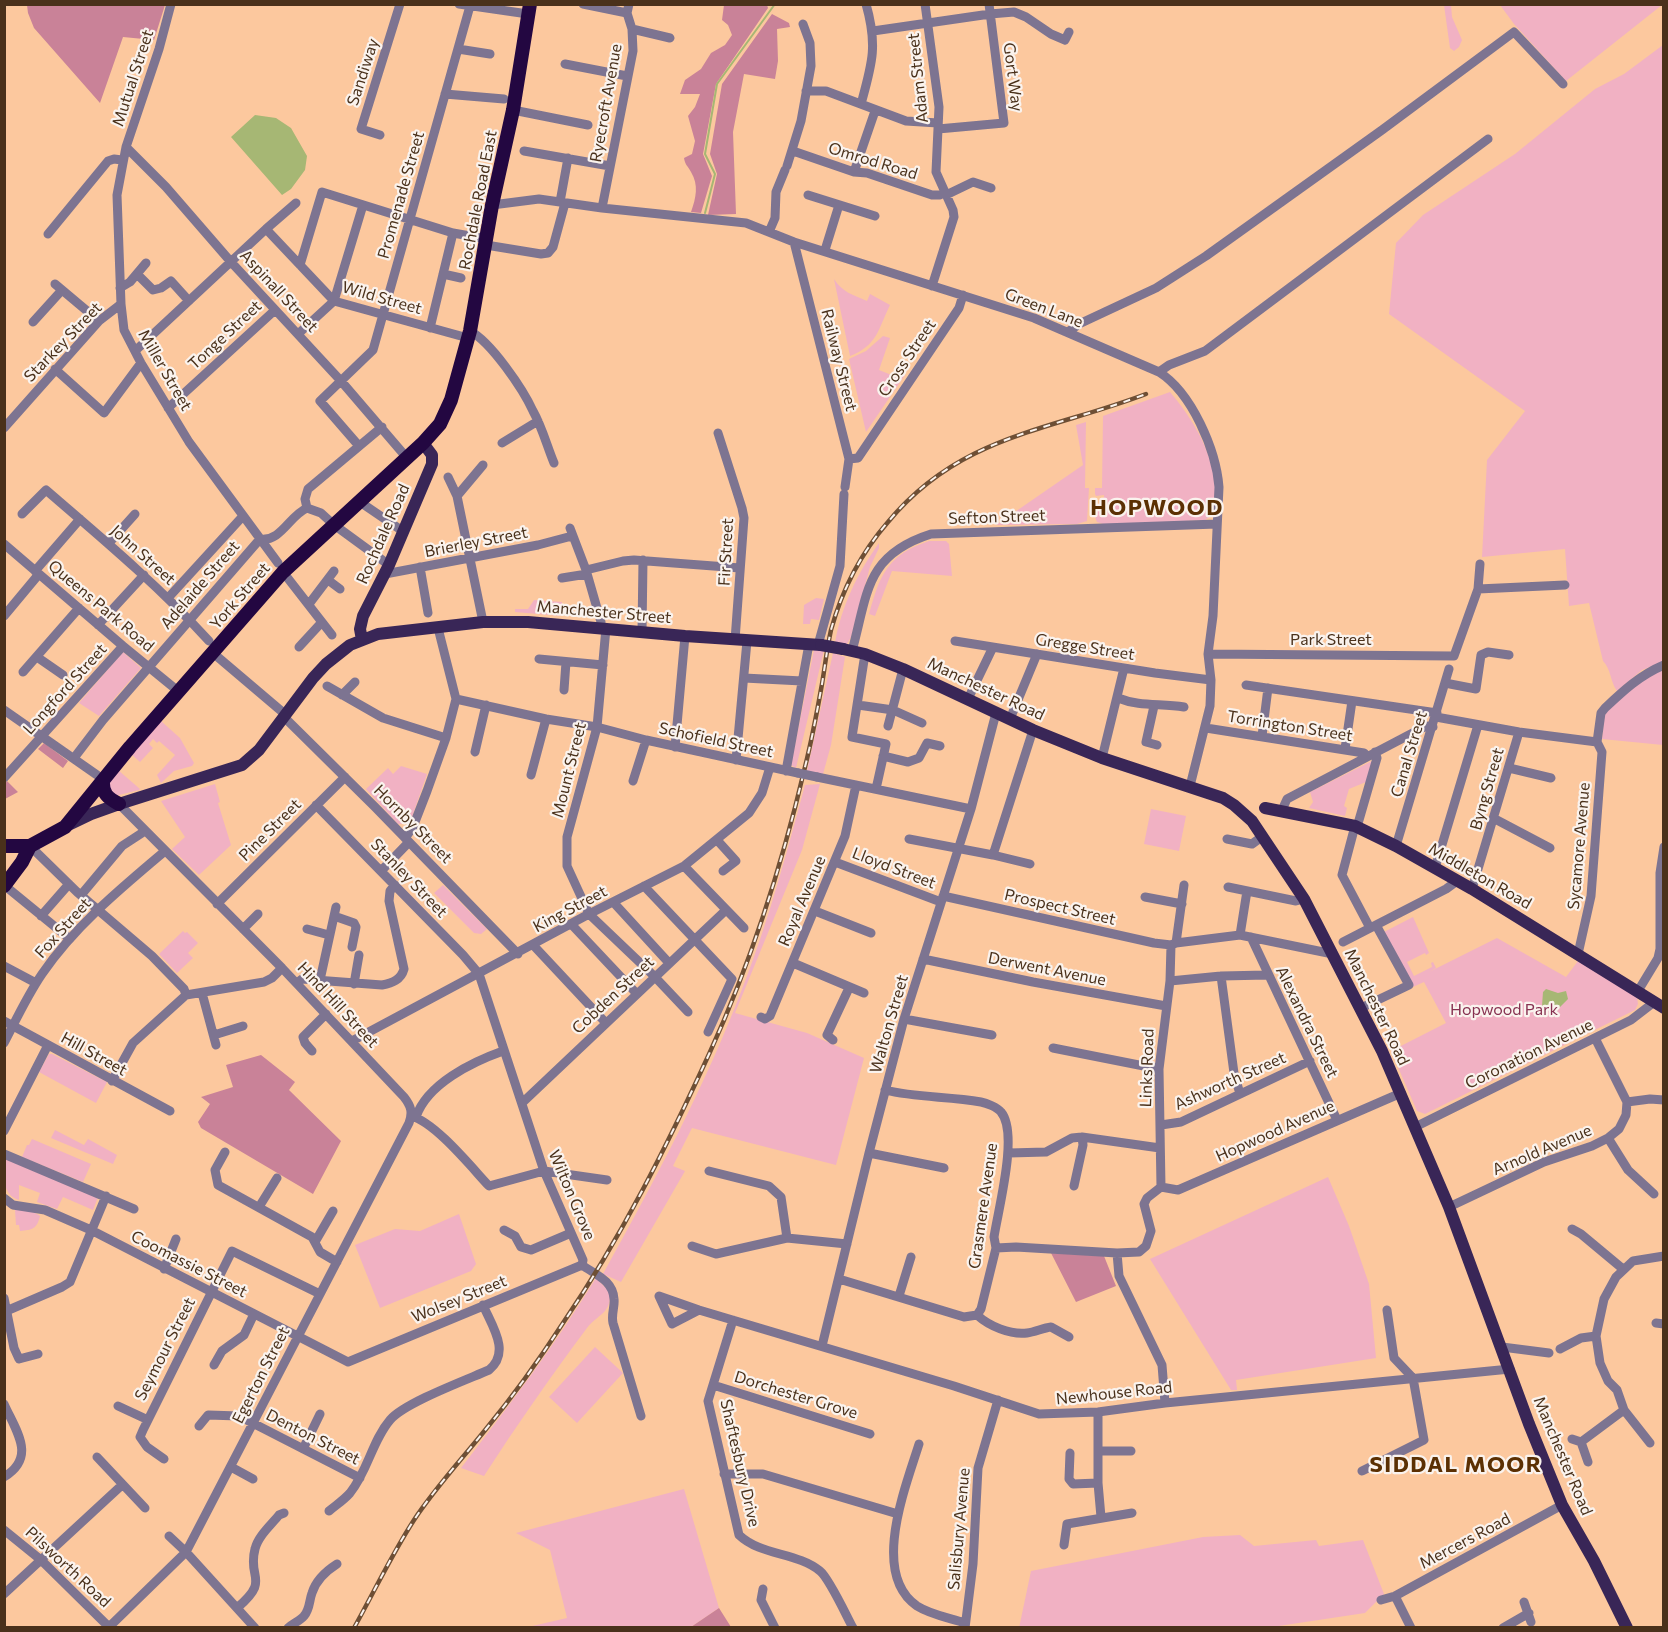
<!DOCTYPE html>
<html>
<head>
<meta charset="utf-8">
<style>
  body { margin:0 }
  #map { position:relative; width:1668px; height:1632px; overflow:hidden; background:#fcc89e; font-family:Commissioner,sans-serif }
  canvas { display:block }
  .frame { position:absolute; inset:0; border:6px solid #4a311b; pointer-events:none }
</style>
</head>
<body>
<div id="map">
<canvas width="1668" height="1632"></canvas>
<div class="frame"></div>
</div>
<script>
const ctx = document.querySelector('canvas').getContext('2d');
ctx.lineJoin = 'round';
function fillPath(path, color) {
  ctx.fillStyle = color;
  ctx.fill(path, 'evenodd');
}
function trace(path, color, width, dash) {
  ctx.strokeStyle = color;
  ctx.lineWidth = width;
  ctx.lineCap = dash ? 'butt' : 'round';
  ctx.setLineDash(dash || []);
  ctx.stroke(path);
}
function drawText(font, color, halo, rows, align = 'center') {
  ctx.font = font + ' Commissioner,sans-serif';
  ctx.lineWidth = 4.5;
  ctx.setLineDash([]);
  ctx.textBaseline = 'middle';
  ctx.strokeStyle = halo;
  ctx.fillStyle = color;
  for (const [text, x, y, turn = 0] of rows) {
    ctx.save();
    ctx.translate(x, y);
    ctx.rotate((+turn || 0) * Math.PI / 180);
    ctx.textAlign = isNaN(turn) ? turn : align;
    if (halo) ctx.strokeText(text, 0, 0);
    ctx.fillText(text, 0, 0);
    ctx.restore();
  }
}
fillPath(new Path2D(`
  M1444,5H1451L1452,17L1462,40L1459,47L1454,51L1450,48Z
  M1500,5H1662L1566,81L1514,24Z
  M1663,45V662L1642,670L1617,691C1610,681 1611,669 1603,661L1589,603L1569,606L1565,549L1482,557L1487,460L1525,411L1389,314L1396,243L1423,215L1515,154L1595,89L1624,74Z
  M834,279C842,292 853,295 867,301L870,294L890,305C878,329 878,345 850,356Z
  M883,336L890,338L879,370L899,378L901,372L905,375L866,432L849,359L866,351Z
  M1170,392C1196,422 1227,474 1211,516L1205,520L1106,525L1097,522C1092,511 1098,506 1104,497V495L1096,496L1095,494V488H1102L1103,416Z
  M1086,422L1085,488H1089L1087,521L1077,524L996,525L1083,465L1076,425Z
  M929,541H946L949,544L952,576L892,571L875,616L869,614C880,575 887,555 929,541Z
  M879,543V548L870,567L851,637L847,644L835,643C841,607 858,572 879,543Z
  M816,598L824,599L819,620L811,619L810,624H803L804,605Z
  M534,600L562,602L561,616L515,612V609H528Z
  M814,650H824L796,768L791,765Z
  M123,652L141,668L99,716L79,703Z
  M833,653L845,657L831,745L823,774L807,771Z
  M1663,667V745L1602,739C1603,732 1603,723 1605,715C1610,699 1649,675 1663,667Z
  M161,721L180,738L194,763L192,766L174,771L161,783L157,775L175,755L159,741L157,743L153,739L149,744L153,748L140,762L131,754Z
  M1372,761L1366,782L1349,789L1344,806L1347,808L1345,816L1309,808L1313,802L1310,792Z
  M401,766L427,774L412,817L402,824H398L366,789L388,768L393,774Z
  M118,770L140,789L139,790L115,796L108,784Z
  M215,784L220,802L218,803L231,845L199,875L172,849L185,837L161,801Z
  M820,784L802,850L735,1013L807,1033L864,1058L836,1165L692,1128L673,1166L685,1171L621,1282L603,1274C655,1180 706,1085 744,984C769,919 787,852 805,785Z
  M1151,809L1186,816L1179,851L1144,844Z
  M443,885L487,929L481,934L474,933L434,893Z
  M1413,917L1429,953L1426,955L1425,953L1407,962L1414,976L1432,967L1431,963L1433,962L1436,968L1429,972L1497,938L1566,977L1578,961L1637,997L1638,1004L1635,1010L1425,1114L1417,1111L1391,1051L1446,1023L1424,982L1413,987L1384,932Z
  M183,931L185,933L187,932L198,943L188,953L193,958L177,973L159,954Z
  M49,1054H52L107,1082L96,1103L39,1072Z
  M55,1130L84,1145L88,1139L117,1155L113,1164L51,1138Z
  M32,1139L91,1164L83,1182L22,1157L27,1145H29Z
  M6,1158L98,1197L93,1210L63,1197L57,1209L37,1202L40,1193L19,1185V1200C1,1195 3,1172 6,1158Z
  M1328,1177L1349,1226L1369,1284L1376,1358L1236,1380L1237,1390H1231L1150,1259Z
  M15,1210C24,1210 32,1210 40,1216C37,1229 32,1230 20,1231L19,1225H16Z
  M459,1214L476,1264L471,1271L380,1308L355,1245L395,1229L420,1231Z
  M596,1278L610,1292C611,1314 599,1313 587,1328C551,1376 517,1425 484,1476L461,1468C509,1406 555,1345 596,1278Z
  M595,1347L623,1373L577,1423L549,1397Z
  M684,1489L719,1608L691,1627H528L567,1618L550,1550L516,1533Z
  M1240,1535L1254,1546L1316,1540L1319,1546L1363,1540L1384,1594L1365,1613L1272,1627L1019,1628L1031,1571L1203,1537Z`), '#f1b1c3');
fillPath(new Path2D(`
  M27,5V4L165,5L154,40L123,37L100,103L34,28L28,13Z
  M724,5H767L768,8L716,84L703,154L712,176L701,213L691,212C696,198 699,185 691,172C688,166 685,165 684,158L692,154L695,141L688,116L695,107L700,94H680L685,80L701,69L711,53L725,45L732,35L728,25L722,20Z
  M772,14L789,23L790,27L777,29L778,61L775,79L744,74L733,132L736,214L708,215L717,174L710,154L722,84Z
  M44,743L68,761L63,768L38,749Z
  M7,781L18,792L5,799V784Z
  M261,1055L295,1082L289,1090L341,1141L313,1194L201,1128L198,1122L210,1104L201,1097L233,1087L226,1065Z
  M1051,1253L1104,1256L1116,1286L1076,1302Z
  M719,1608L731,1627H691Z`), '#c98298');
fillPath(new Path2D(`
  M255,115L276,118L291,128L307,156L305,170L291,189L282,195L231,137Z
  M1546,989L1558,993L1566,991L1568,999L1558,1009L1546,1010L1542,1006L1543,992Z`), '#a6b774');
trace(new Path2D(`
  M4,8L5,10
  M4,27L5,20
  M705,213L715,174L705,154L717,84L775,4`), '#a6b774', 2);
trace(new Path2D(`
  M171,4L159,49L126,147L117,195L121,304L124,330L141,363L189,442L278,563
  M459,4L528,14
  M583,4L627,13
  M925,4L939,107L936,172L953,210L954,217L932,286
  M632,29L670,38
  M873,31L990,14L1014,12L1026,17L1051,34L1065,40L1069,32
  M458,49L490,54
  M565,64L627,76
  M806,91H826L906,121L938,123
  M445,94L504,99
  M861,104C872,64 878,46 866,4
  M513,110L588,125
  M938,129L1004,123L989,4
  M380,135L361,129L400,4
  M126,147L166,187L231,262L341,381L407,458
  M524,151L610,166
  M793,151L854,172L867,173L932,195H940L945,192
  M787,166L801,121L811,66L810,43L803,24
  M854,172L875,111
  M808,195L875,216
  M946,195L973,182L991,188
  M560,202L568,158
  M492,205L539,199L602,208L746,223L794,242L1034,318L1159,372C1192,393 1216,450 1219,487L1213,616L1208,654L1211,680L1210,706L1190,786
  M602,208L633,51L632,29L627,13L629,4
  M266,229L334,301L468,338
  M769,232L775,218L776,192L785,170
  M48,234L108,161L114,159L122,160
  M794,242L849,459L845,487
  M486,245L541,254L548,253L553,247L565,203
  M825,250L839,205
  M300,265L322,192L453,233L487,239
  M137,274L153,290L161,288L171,281L189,301
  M443,274L461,278
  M55,284L99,321
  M120,288L130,282L146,263
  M33,322L62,290
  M430,328L453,233
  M470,331C491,342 523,389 533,411C542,427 547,446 554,463
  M1068,332L1079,324L1156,288L1206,256L1382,130L1514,32L1563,84
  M298,334L334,301L363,205
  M135,351L266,229L296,203
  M55,369L104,413L141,363
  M1159,372L1169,365L1205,351L1488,139
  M168,408L275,310
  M4,428L99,321L121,304
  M718,433L742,508L744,518L735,640
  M502,443L538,421
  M359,446L320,401L373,350L470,6
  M849,459L858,458L959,308L963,295
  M448,477L457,496L483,622
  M457,496L483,465
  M360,502L404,532
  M307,508L305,499L308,489L382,427
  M307,508L321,513L333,524L389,565
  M22,514L46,490C103,539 159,586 209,641
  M570,528L586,570L601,622V627
  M109,543L135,514
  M4,544L123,646L178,691
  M420,567L428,613
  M586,570L623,561L634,560L740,568
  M35,571L80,519
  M283,572L332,635
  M385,574L538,545L572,536
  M562,578L587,574
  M328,580L340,589
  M1478,589L1565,585
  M168,598L243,516
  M309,604L334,571
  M4,616L39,574
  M98,625L144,575
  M606,628L597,727L567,837V866L589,914L654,976L688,1012
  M642,632L643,560
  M955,641L1155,673L1211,680
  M818,645L840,566L844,494
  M299,647L322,622
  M852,651C868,593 865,555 931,534L1217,524
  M213,653L286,715
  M865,654L852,737L886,744L876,789
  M1208,654L1454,656L1478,589L1480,564
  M37,657L63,675
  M539,659L603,665
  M23,672L79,608
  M744,678L802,681
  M1445,683L1476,689L1481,655L1488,652L1509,655
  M1246,685L1437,713
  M327,686L383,718L446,738
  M564,690L566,662
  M342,695L355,682
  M1118,698C1140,707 1161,703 1184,707
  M456,699L546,719L597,727L646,740L798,773
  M968,699L993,647
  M858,705L893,710L922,723
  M1154,706L1146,742L1157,745
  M4,710L97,775
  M284,717L375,807L518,954
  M1436,717L1519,732L1597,742
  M1010,719L1037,654
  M888,726L903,669
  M1206,728L1364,753L1367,756
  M1262,736L1268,688
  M1597,742L1601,713L1605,708C1623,691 1640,675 1664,665
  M675,747L685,636
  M1345,749L1352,701
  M475,752L486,705
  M883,756L908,762L919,758L927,743L940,746
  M74,758L103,720L260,539C281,542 289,516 307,508
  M1102,758L1124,668
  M736,760L747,641
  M1509,768L1551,778
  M786,771L809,644
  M531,775L546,719
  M817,777L971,809
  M4,778L123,646
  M633,781L646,740
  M316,805L463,955L479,974L544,1171L583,1260L582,1265
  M1282,810L1287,799L1426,726L1433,727
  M1495,819L1550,848
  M1355,826L1342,875L1370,928
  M1357,827L1377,758L1375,752
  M405,838L413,827L427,791L446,738L456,699L438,628
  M909,839L993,855L1030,864
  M1227,839L1252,844L1263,836
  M717,840L736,861L723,871
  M30,846L77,892L152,956L184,989L186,995
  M1396,846L1449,669
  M993,855L1033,730
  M835,862L941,902
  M684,866L744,928
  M1435,868L1478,725
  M381,871L409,842
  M4,885L70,939
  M644,886L732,979L708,1032
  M1228,887L1296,901L1304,899
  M1472,889L1519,732
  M81,895L122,846L145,831
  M943,896L1154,943L1171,945
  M1145,897L1182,904
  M614,903L669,963
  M217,904L345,777
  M815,911L871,933
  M41,916L69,884
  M334,916L354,923L356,927L352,947
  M572,925L637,994
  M243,929L258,914
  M307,929L329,935
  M1240,935L1247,891
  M1251,937L1337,1120
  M1343,942L1446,889L1457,881
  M1176,943L1240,935L1328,953L1332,951
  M534,946L606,1023
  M1578,954L1591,896L1602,752L1597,742
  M923,959L1033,982L1166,1006
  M793,963L864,993
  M4,966L36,983
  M1221,976L1234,1073L1240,1094
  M320,980L336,907
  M1170,981L1221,976L1267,975
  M297,983L302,979L382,985C392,983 401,980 404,969L389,901L390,891L395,885
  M354,984L359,955
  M1638,991L1658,958L1660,949V873L1664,847
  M202,993L216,1045
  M1361,1008L1409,985L1376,925
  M761,1017L765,1019L770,1016L845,836L856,785
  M904,1019L992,1035
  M4,1021L170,1111
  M214,1035L243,1026
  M833,1040L827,1035L849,988
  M352,1041L589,914L684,866L749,813L762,793L770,767
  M4,1043C16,1020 27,996 42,974C74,927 121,888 165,851
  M1053,1048L1159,1069
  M312,1051L305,1043L303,1037L326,1014
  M112,1081L133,1043L186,995L264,982L272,978L282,968
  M885,1090C917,1098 949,1096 981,1102C986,1103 997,1107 1001,1112C1019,1133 998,1210 994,1237L996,1248L981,1309L977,1315
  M1627,1102L1650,1099L1664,1100
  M522,1103L726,910
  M411,1116C435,1122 472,1168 489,1186L544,1171L607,1180
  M416,1117C427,1084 472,1062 503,1051
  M1161,1125L1181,1122L1310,1061
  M1415,1127L1631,1020L1653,1003
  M4,1131L48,1045
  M1608,1138L1628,1170L1654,1194
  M225,1152L215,1170L218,1185L312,1237L320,1252L337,1262
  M869,1153L944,1168
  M1009,1153L1046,1152L1072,1138L1082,1137L1160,1148
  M4,1154L134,1209
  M709,1171L769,1186L781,1197L787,1238
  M1074,1186L1083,1145L1082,1137
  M1161,1187L1159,1069L1170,981L1171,945L1176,943L1184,885
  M1161,1187L1178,1190L1401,1093
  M4,1198L13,1205L45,1210L91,1230L348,1362L582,1265
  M259,1207L277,1178
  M1449,1207L1544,1162L1592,1146L1608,1138L1619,1129L1626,1115L1627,1102L1595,1038
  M1572,1229L1581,1234L1623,1269
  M504,1230L515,1236L521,1247L531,1250L571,1233
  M315,1242L333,1211
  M692,1246L716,1254L787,1238L847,1244
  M996,1248L1016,1247L1117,1253L1139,1252L1146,1246L1151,1231L1144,1204L1147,1198L1161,1187
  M1117,1253L1119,1276L1162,1365L1165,1403
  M582,1265C594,1274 613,1280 614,1299C615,1307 611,1314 613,1323L641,1416
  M164,1269L176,1239
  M839,1279L964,1317L977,1315C989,1326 1010,1335 1027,1333C1035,1332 1043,1328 1051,1327L1069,1337
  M899,1296L911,1257
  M4,1298L14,1348L19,1359L38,1354
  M699,1310L672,1324L659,1296L699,1310L954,1386L1039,1414L1098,1412L1165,1403L1510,1369
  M4,1312L62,1287L70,1282L106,1196
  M733,1320L708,1401L739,1535C761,1556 797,1552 820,1571C829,1578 846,1615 853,1628
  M1656,1323L1664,1324
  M822,1346L869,1153L904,1019L971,809L996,713
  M1502,1347L1549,1353
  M1560,1349L1581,1338L1596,1336
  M214,1365L222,1351L244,1335L254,1314
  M713,1385L870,1434
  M4,1404C16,1431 37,1457 4,1477
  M118,1406L146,1419
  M1098,1412V1483L1101,1517
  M199,1426L208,1415L239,1416L360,1478
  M1572,1439L1581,1442L1588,1462
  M1581,1442L1624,1410
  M1650,1443L1624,1410L1617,1390L1608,1381L1600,1363L1596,1336L1604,1299L1616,1277L1633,1261L1664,1256
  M919,1444C906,1486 870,1574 917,1606C931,1615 950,1618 965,1623
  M303,1449L320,1414
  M1098,1451H1131
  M1070,1453L1069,1479L1073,1484L1098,1483
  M97,1457L145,1508
  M164,1459L147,1447L140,1437L143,1430L232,1251L320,1294
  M231,1467L253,1479
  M1362,1471L1424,1440L1413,1378L1394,1358L1387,1310
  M724,1474H763L898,1514
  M329,1511C336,1505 344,1500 350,1493C368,1471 372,1441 390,1420C404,1403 466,1380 489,1370C511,1352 492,1326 483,1305
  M4,1530L41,1560L110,1628
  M169,1536L186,1552L255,1628
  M1064,1545L1067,1524L1132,1513
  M763,1589L761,1600L775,1628
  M4,1594L122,1485
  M1395,1596L1411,1628
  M1381,1600L1395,1596L1562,1505
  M1524,1602L1531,1622
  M237,1608C271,1579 247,1579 255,1549C258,1536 271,1525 279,1515L284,1513
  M108,1628L186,1552L409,1123C413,1112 411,1106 404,1097L282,968L119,804
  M288,1628C293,1623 300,1621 304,1616C310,1609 309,1601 312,1593C316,1580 326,1571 337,1564
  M965,1628L973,1564L978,1468L998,1400
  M1503,1628L1529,1613`), '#7d7491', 9);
trace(new Path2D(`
  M362,640L360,629L363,616L389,565L432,464V455L423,443
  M843,649L865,654L903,669L1033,730L1102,758L1223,798L1234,805L1252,821L1304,899L1382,1051L1449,1207L1529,1424L1562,1505L1594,1561L1627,1628
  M1265,808L1355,826L1396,846L1472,889L1664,1008
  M66,826L91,814L119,804L242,765L259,750L313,678L326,664L350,645L378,634L483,622H528L685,636L821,645`), '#392657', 12);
trace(new Path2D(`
  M103,780C102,794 108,798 119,804
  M4,846H30L65,827L130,747L283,572L423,443L440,424L451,400L470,331L492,205L513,110L530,4
  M4,886L22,862L30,846`), '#230741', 14);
const rail = new Path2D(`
  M354,1628C374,1592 392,1554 414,1520C435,1488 462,1459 486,1429C514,1395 539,1360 563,1323C621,1238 667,1146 710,1052C752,960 782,865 805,767C812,739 817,712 822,684C825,666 827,648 831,630C842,590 861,553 888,522C960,435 1049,431 1146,394`);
trace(rail, '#6e4f35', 4.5);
trace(rail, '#faf3ee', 2, [7]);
trace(new Path2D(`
  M798,773L817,777`), '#7d7491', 9);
trace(new Path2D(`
  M821,645L843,649`), '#392657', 12);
drawText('16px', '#4a311b', '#faf3ee', [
  ["Sandiway",363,72,-72],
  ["Gort Way",1013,77,83],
  ["Mutual Street",133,78,-72],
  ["Adam Street",918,78,-96],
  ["Ryecroft Avenue",606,103,-80],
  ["Omrod Road",873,161,17],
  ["Promenade Street",401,195,-74],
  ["Rochdale Road East",478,200,-79],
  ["Aspinall Street",279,291,47],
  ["Wild Street",382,298,16],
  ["Green Lane",1044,308,21],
  ["Tonge Street",225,335,-43],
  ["Starkey Street",63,342,-46],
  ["Cross Street",907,358,-56],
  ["Railway Street",839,360,76],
  ["Miller Street",165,370,60],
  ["Sefton Street",997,517,-2],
  ["Rochdale Road",383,534,-66],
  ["Brierley Street",476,542,-11],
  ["Fir Street",726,552,-87],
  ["John Street",143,555,42],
  ["Adelaide Street",200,585,-49],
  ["York Street",240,596,-49],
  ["Queens Park Road",101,606,40],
  ["Manchester Street",604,612,5],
  ["Park Street",1331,640],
  ["Gregge Street",1085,647,9],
  ["Longford Street",65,689,-48],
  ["Manchester Road",986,689,25],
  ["Torrington Street",1290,726,9],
  ["Schofield Street",716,740,12],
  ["Canal Street",1409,754,-73],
  ["Mount Street",569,770,-76],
  ["Byng Street",1487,789,-74],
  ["Hornby Street",413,824,45],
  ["Pine Street",270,830,-45],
  ["Sycamore Avenue",1579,846,-85],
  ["Lloyd Street",894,868,21],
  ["Middleton Road",1480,876,30],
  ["Stanley Street",409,878,46],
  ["Royal Avenue",802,901,-67],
  ["Prospect Street",1060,907,13],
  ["King Street",570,909,-28],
  ["Fox Street",63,928,-48],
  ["Derwent Avenue",1047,969,11],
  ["Cobden Street",613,995,-43],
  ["Hind Hill Street",338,1005,47],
  ["Manchester Road",1377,1007,64],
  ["Alexandra Street",1307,1022,64],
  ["Walton Street",889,1024,-74],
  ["Hill Street",94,1054,29],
  ["Coronation Avenue",1529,1054,-26],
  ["Links Road",1147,1068,-88],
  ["Ashworth Street",1230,1081,-24],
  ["Hopwood Avenue",1275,1131,-24],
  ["Arnold Avenue",1542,1150,-23],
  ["Wilton Grove",572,1195,67],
  ["Grasmere Avenue",983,1206,-82],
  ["Coomassie Street",189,1264,27],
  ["Wolsey Street",459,1299,-22],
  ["Seymour Street",165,1349,-63],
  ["Egerton Street",261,1375,-63],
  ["Newhouse Road",1114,1393,-6],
  ["Dorchester Grove",796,1395,17],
  ["Denton Street",313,1437,27],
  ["Manchester Road",1563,1456,67],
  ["Shaftesbury Drive",740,1463,77],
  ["Salisbury Avenue",959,1529,-85],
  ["Mercers Road",1465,1541,-28],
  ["Pilsworth Road",68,1567,43]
]);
drawText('16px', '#873151', '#faf3ee', [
  ["Hopwood Park",1504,1010]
]);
ctx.letterSpacing = '1.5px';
drawText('bold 22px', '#5b3003', '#faf3ee', [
  ["HOPWOOD",1157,508],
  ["SIDDAL MOOR",1456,1465]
]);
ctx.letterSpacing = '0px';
</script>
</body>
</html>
